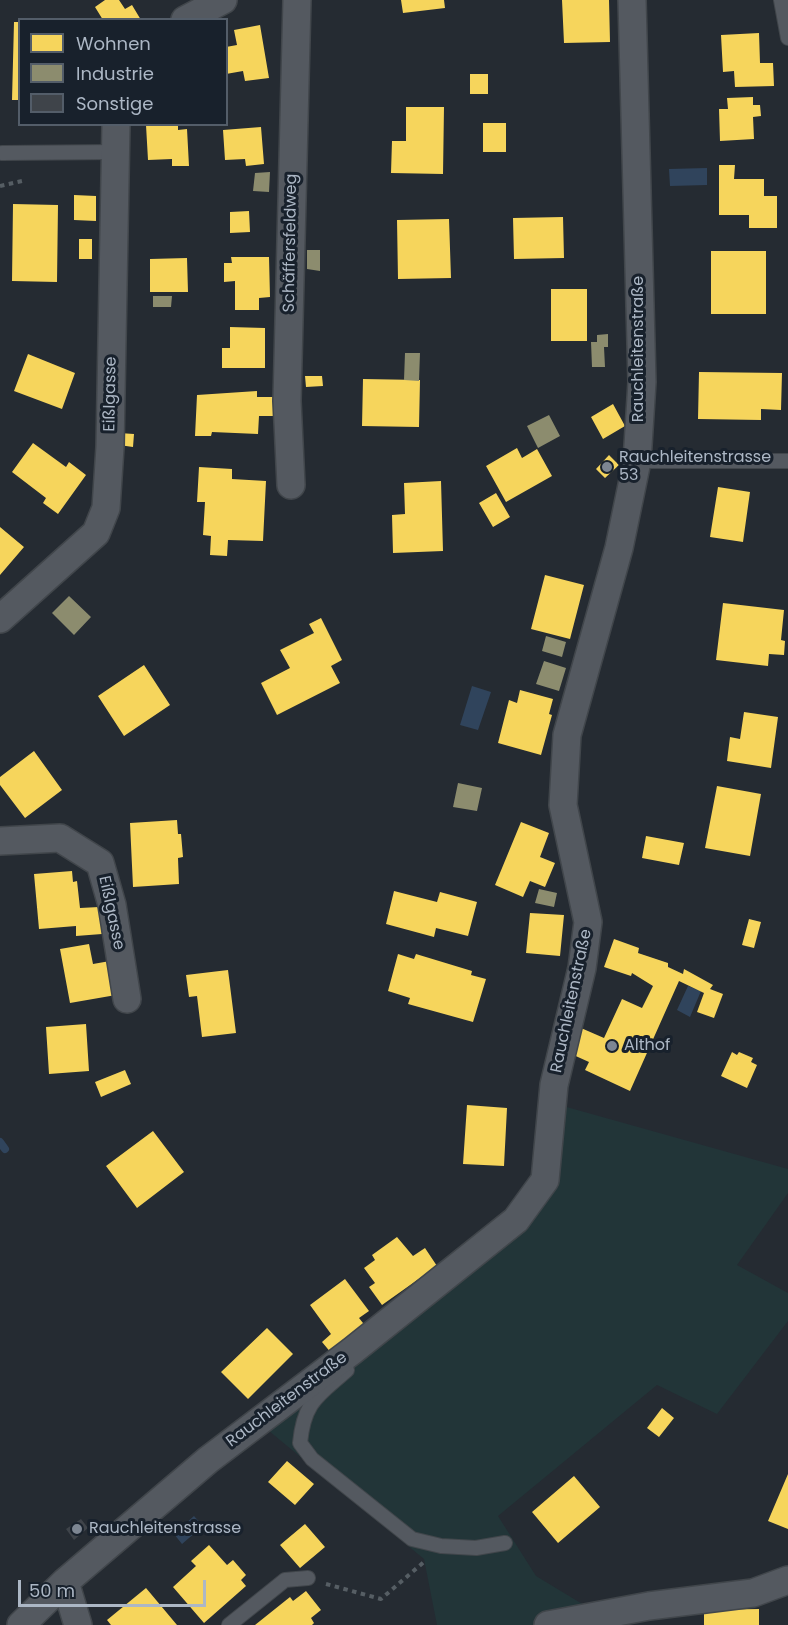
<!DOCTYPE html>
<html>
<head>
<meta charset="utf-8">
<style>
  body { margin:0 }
  #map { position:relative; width:788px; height:1625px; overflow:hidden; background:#252b32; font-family:Poppins,sans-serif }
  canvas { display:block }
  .legend { position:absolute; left:18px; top:18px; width:210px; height:108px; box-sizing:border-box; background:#18212c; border:2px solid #535d69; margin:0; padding:8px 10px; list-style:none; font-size:18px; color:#acb7c5 }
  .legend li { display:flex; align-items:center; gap:12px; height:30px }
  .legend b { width:30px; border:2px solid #535d69 }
  .scale { position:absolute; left:18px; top:1580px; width:188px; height:27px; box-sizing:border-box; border:3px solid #acb7c5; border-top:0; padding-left:8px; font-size:18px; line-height:21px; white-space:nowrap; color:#acb7c5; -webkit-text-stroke:4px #18212c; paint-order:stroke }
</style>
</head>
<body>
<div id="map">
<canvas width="788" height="1625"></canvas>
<ul class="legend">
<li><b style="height:16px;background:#f6d55c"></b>Wohnen</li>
<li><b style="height:16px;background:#8c8c6e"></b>Industrie</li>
<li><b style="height:16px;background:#3f444a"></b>Sonstige</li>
</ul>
<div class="scale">50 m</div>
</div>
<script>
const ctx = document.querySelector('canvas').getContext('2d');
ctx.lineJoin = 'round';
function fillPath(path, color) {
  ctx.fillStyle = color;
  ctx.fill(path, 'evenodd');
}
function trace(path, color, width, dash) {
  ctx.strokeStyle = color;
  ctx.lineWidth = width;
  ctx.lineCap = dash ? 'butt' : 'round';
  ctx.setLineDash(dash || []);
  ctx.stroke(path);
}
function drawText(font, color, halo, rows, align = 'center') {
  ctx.font = font + ' Poppins,sans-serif';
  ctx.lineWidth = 6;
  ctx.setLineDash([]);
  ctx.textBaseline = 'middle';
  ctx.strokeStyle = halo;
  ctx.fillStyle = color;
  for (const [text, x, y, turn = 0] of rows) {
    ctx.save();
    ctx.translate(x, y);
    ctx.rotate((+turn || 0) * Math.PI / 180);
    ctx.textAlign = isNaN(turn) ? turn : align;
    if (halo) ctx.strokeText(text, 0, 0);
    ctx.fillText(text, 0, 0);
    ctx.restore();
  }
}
fillPath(new Path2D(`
  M563,1106L788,1169V1193L737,1265L788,1293V1321L717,1414L657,1385L498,1516L536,1576L617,1625H437L424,1559L263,1426L525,1227Z`), '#223538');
fillPath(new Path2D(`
  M707,168V185L670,186L669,169Z
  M472,686L491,692L478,730L460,725Z
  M688,986L701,991L690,1017L677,1010Z
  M194,1516L203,1526L182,1544L174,1534Z`), '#30445c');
fillPath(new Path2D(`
  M105,0H119L125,9L132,5L141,20H103L95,7Z
  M401,0H444L445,8L403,13Z
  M562,0H609L610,42L564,43Z
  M14,22H20V100H12Z
  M260,25L269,78L245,81L243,71L226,74V47L237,45L234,30Z
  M759,33L760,63H773L774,86L735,87L734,71L723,72L721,35Z
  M470,74H488V94H470Z
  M753,97V105H760L761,116L753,117L754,139L720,141L719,109H728L727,98Z
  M406,107H444L443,174L391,173L392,141H406Z
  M483,123H506V152H483Z
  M178,124V130L187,129L189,166H172V159L148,160L146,125Z
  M261,127L264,164L246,166L245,159L225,160L223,130Z
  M719,165H735L734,179H764V196H777V228H749V215H719Z
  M74,195L96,196V221L74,220Z
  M13,204L58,205L57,282L12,281Z
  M249,211L250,232L230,233V212Z
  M563,217L564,258L514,259L513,218Z
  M449,219L451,278L398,279L397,220Z
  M79,239H92V259H79Z
  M711,251H766V314H711Z
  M231,257H269L270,297L259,298V310H235V281L224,282V263H232Z
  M187,258L188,292H150V259Z
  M551,289H587V341H551Z
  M230,327L265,328V368H222V348H230Z
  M28,354L75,373L62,409L14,391Z
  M699,372L782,373L781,410L761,409V420L698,419Z
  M305,376H322L323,386L306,387Z
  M363,379L420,380L419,427L362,426Z
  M257,391V397H273V416H259L258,434L212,432L211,436H195L197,395Z
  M613,404L625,426L603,439L591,417Z
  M119,433L134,434L133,447L119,445Z
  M33,443L66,467L69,462L86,475L58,514L43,503L46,498L12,472Z
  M517,448L522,458L537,449L552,476L506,502L486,466Z
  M609,455L619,465L605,478L596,469Z
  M199,467L232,469V479L266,481L263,541L228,540L227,556L210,555L211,536L203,535L205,502H197Z
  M441,481L443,551L393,553L392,515L405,514L404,483Z
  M718,487L750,492L743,542L710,537Z
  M496,493L510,517L493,527L479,503Z
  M0,527L24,547L0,575Z
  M545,575L584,585L570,639L531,629Z
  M723,603L784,610L781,640L785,641L784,655L769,654L768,666L716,660Z
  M321,618L342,660L331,666L340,683L277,715L261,683L290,668L280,650L314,633L309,624Z
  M144,665L170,705L124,736L98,696Z
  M520,690L553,699L549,714L552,715L541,755L498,743L509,700L517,703Z
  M744,712L778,717L771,768L727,761L730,737L740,739Z
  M34,751L62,790L25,818L0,785V777Z
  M717,786L761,794L750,856L705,848Z
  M177,820L178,834H181L183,857L178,858L179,884L133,887L130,823Z
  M521,822L549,833L540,857L555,863L545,887L530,881L523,897L495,885Z
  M646,836L684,843L679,865L642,858Z
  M72,871L73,882L77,881L80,908L99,907L102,934L76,936V926L39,929L34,874Z
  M394,891L437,902L440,892L477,902L468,936L436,928L434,937L386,924Z
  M530,913L564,915L560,956L526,953Z
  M749,919L761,922L754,948L742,945Z
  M614,939L639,948L638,953L668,963V967L683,974L684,969L713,985L710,989L723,994L714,1018L697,1012L704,993L679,981L630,1091L585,1070L589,1062L569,1053L581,1028L604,1038L622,999L642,1008L653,986L632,973L631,976L604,967Z
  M89,944L93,964L110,961L116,995L70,1003L60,949Z
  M398,954L414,959L416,954L472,971L471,975L486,979L473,1022L408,1004L410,998L388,991Z
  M228,970L236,1033L202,1037L197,996L189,997L186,975Z
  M86,1024L89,1071L49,1074L46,1027Z
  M732,1052L737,1055L739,1052L753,1058L751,1062L757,1065L747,1088L721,1076Z
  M125,1070L131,1084L101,1097L95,1082Z
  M467,1105L507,1108L504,1166L463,1164Z
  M153,1131L184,1172L137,1208L106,1166Z
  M397,1237L413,1256L425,1248L437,1266L382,1305L369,1287L375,1283L364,1268L375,1260L372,1255Z
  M345,1279L369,1311L359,1318L367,1328L332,1354L322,1342L331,1334L310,1305Z
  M267,1328L293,1354L248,1399L221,1372Z
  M662,1408L674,1418L659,1437L647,1428Z
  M287,1461L314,1484L295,1505L268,1482Z
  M788,1474V1529L768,1521Z
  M574,1476L600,1507L558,1543L532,1512Z
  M305,1524L325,1547L300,1568L280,1545Z
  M209,1545L227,1565L233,1560L246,1575L241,1580L246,1586L204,1623L173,1587L196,1566L191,1561Z
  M146,1588L177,1625H111L107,1620Z
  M306,1591L321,1610L311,1618L314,1623L312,1625H255L290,1597L293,1601Z
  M759,1609V1625H704V1610Z`), '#f6d55c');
fillPath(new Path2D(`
  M270,172L269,192L253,191L255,173Z
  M307,250H320V271L307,269Z
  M153,296H172L171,307H153Z
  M608,334V347H604L605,367H592L591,342H597V335Z
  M405,353H420L419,381L404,380Z
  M549,415L560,436L538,448L527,426Z
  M69,596L91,617L74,635L52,613Z
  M546,636L566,642L562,657L542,651Z
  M544,661L566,668L559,691L536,684Z
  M458,783L482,788L477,811L453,807Z
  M539,889L557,893L554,907L535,903Z`), '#8c8c6e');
trace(new Path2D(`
  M0,1142L5,1149`), '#30445c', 8);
fillPath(new Path2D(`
  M81,1519L88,1528L74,1540L66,1529Z`), '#3f444a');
const service = new Path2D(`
  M781,0L788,38
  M2,153L116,152
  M637,461H788
  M347,1370C318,1396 304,1401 300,1443L312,1459L412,1539L441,1546L476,1548L505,1543
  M229,1625L285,1580L308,1578`);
const minor = new Path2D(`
  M185,20L223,0
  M291,485L287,401L297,0
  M0,619L96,533L106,508L110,447L116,124
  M0,841L60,838L100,863L112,905L127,999
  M65,1582L78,1625
  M21,1625L65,1582L208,1460L352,1351L516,1220L545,1180L554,1085L582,968L588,922L563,805L567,735L619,548L637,461L642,382L632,0
  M548,1625L649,1606L753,1593L788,1580`);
trace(service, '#41464b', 16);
trace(minor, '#41464b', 30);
trace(new Path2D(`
  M0,186L22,181
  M326,1584L381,1599L425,1561`), '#565e64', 4, [4.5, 4.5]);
trace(service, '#545960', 14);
trace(minor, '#545960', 27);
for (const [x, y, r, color] of [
  [607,467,6,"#7d8692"],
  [612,1046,6,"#7d8692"],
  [77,1529,6,"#7d8692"]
]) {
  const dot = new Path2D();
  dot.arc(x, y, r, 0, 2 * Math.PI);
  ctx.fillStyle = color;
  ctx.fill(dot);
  trace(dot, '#18212c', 2);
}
drawText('16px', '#acb7c5', '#18212c', [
  ["Schäffersfeldweg",291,243,-89],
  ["Rauchleitenstraße",639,349,-90],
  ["Eißlgasse",111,394,-89],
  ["Eißlgasse",111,913,78],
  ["Rauchleitenstraße",572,1001,-78],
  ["Rauchleitenstraße",287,1400,-37]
]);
drawText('16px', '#acb7c5', '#18212c', [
  ["Rauchleitenstrasse",619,458],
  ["53",619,476],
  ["Althof",624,1046],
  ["Rauchleitenstrasse",89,1529]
], 'left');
</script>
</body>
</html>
